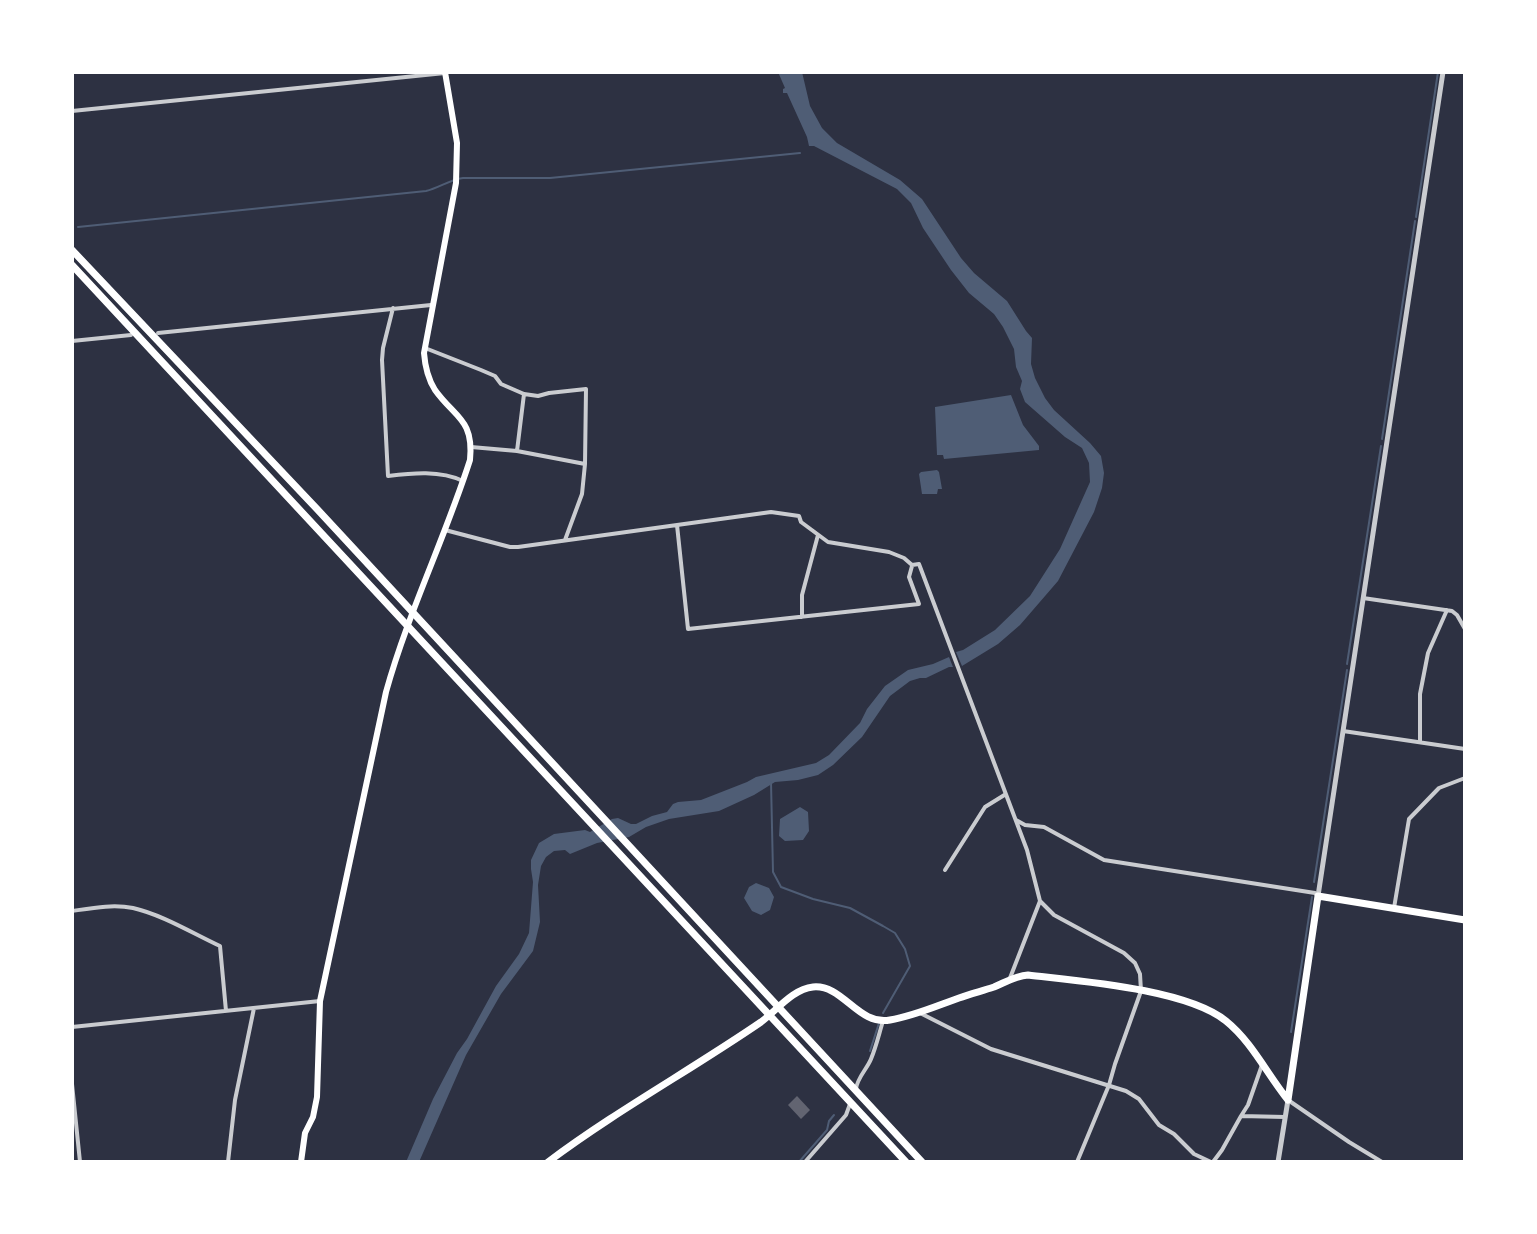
<!DOCTYPE html>
<html>
<head>
<meta charset="utf-8">
<style>
  body { margin:0 }
  #map { position:relative; width:1537px; height:1234px; overflow:hidden; background:#2d3142; font-family:"Noto Sans",sans-serif }
  canvas { display:block }
  .frame { position:absolute; inset:0; border:74px solid #fff; pointer-events:none }
</style>
</head>
<body>
<div id="map">
<canvas width="1537" height="1234"></canvas>
<div class="frame"></div>
</div>
<script>
const ctx = document.querySelector('canvas').getContext('2d');
ctx.lineJoin = 'round';
function fillPath(path, color) {
  ctx.fillStyle = color;
  ctx.fill(path, 'evenodd');
}
function trace(path, color, width, dash) {
  ctx.strokeStyle = color;
  ctx.lineWidth = width;
  ctx.lineCap = dash ? 'butt' : 'round';
  ctx.setLineDash(dash || []);
  ctx.stroke(path);
}
fillPath(new Path2D(`
  M778,72H802L810,106L822,128L837,143L900,180L922,199L961,258L974,273L1007,301L1026,331L1032,338L1031,364L1035,378L1045,398L1054,410L1090,443L1101,456L1104,473L1102,488L1094,512L1058,581L1020,625L998,644L962,666L956,652L963,650L995,630L1030,596L1060,549L1090,482L1089,463L1082,448L1065,437L1025,402L1020,389L1022,381L1016,367L1014,349L1003,327L994,314L969,293L951,270L923,228L911,203L897,189L814,146H809L807,137L787,93H783V89L785,88Z
  M1011,395L1023,425L1039,446V450L944,459L943,455H937L935,407Z
  M937,470L939,472L942,489H938L937,494H922L919,474L921,472Z
  M949,657L953,667H949L926,678H920L910,681L890,696L862,737L833,765L818,775L798,780L775,782L754,795L719,811L669,819L646,827L629,837L597,843L570,854L565,850L554,851L546,857L541,866L538,885L540,922L533,951L501,994L466,1055L419,1162H406L433,1099L457,1053L467,1039L496,986L519,954L529,933L533,882L531,869V860L539,843L554,834L585,830L590,832L612,819L618,818L631,824H636L652,816L667,812L673,804L678,802L701,800L747,782L756,777L816,763L829,755L860,723L867,709L885,686L908,670L933,664Z
  M800,807L808,812L809,831L803,840L785,841L779,836L780,819Z
  M756,883L769,888L774,897L770,910L761,915L752,911L744,898L749,887Z`), '#4f5d75');
trace(new Path2D(`
  M1416,217L1438,72
  M78,227L426,191C439,188 449,180 463,178H550L800,153
  M1382,439L1415,221
  M1347,664L1381,446
  M771,782L773,872L781,887L813,899L850,908L883,926L895,933L905,949L910,966L883,1013
  M1314,882L1347,670
  M1291,1032L1312,897
  M870,1051L879,1023
  M799,1162L827,1130L829,1121L834,1115`), '#4f5d75', 2);
fillPath(new Path2D(`
  M797,1096L810,1110L801,1119L788,1105Z`), '#626471');
trace(new Path2D(`
  M72,111L445,73
  M393,308L383,348L382,360L388,476C412,473 440,470 463,481
  M158,333L431,305
  M72,341L131,335
  M425,348L481,370L495,376L501,384L524,394L538,396L549,393L586,389L585,464
  M471,447L517,451L585,464L582,494L565,540
  M517,451L524,394
  M677,525L688,629L919,604L909,577L912,566
  M445,530L510,547H518L771,512L799,516L801,522L828,542L889,552L904,558L912,565L919,564L1027,850L1040,901L1054,915L1124,953L1135,963L1140,974L1141,991L1115,1064L1109,1085L1077,1162
  M1363,598L1452,611L1457,615L1465,629
  M802,617V595L818,535
  M1343,731L1465,749
  M1420,742V694L1428,653L1447,610
  M1016,820L1025,825L1044,827L1104,860L1315,893L1318,896
  M945,870L985,807L1006,794
  M1394,908L1409,819L1439,788L1465,778
  M72,911C92,908 113,904 133,908C163,915 192,933 220,946L226,1011
  M1010,978L1040,901
  M920,1013L991,1049L1126,1091L1139,1099L1159,1125L1174,1134L1194,1154L1211,1162
  M72,1027L320,1001
  M72,1084L80,1162
  M856,1089C857,1078 867,1069 871,1059C876,1047 879,1034 883,1021
  M1288,1100L1349,1142L1382,1162
  M1241,1116L1248,1105L1262,1065
  M228,1162L235,1100L254,1008
  M805,1162L846,1115L850,1104
  M1213,1162L1222,1150L1241,1116L1285,1117`), '#caccd0', 4);
trace(new Path2D(`
  M1318,896L1443,72
  M1278,1162L1288,1100`), '#caccd0', 5);
trace(new Path2D(`
  M301,1162L305,1133L313,1117L317,1097L320,1001L386,692C408,613 445,538 470,460C474,419 455,418 435,390C428,379 425,366 424,353L456,183L457,143L445,72`), '#fff', 6);
trace(new Path2D(`
  M1288,1100L1318,896L1465,920
  M548,1162C616,1111 691,1070 761,1022C777,1010 793,989 813,987C843,984 858,1026 890,1020C914,1016 936,1006 959,998C970,994 982,991 994,987C1006,982 1015,976 1028,975C1079,981 1187,989 1226,1021C1252,1042 1267,1074 1288,1100`), '#fff', 7);
trace(new Path2D(`
  M72,250L317,509L922,1162
  M72,265L906,1162`), '#fff', 7);
</script>
</body>
</html>
